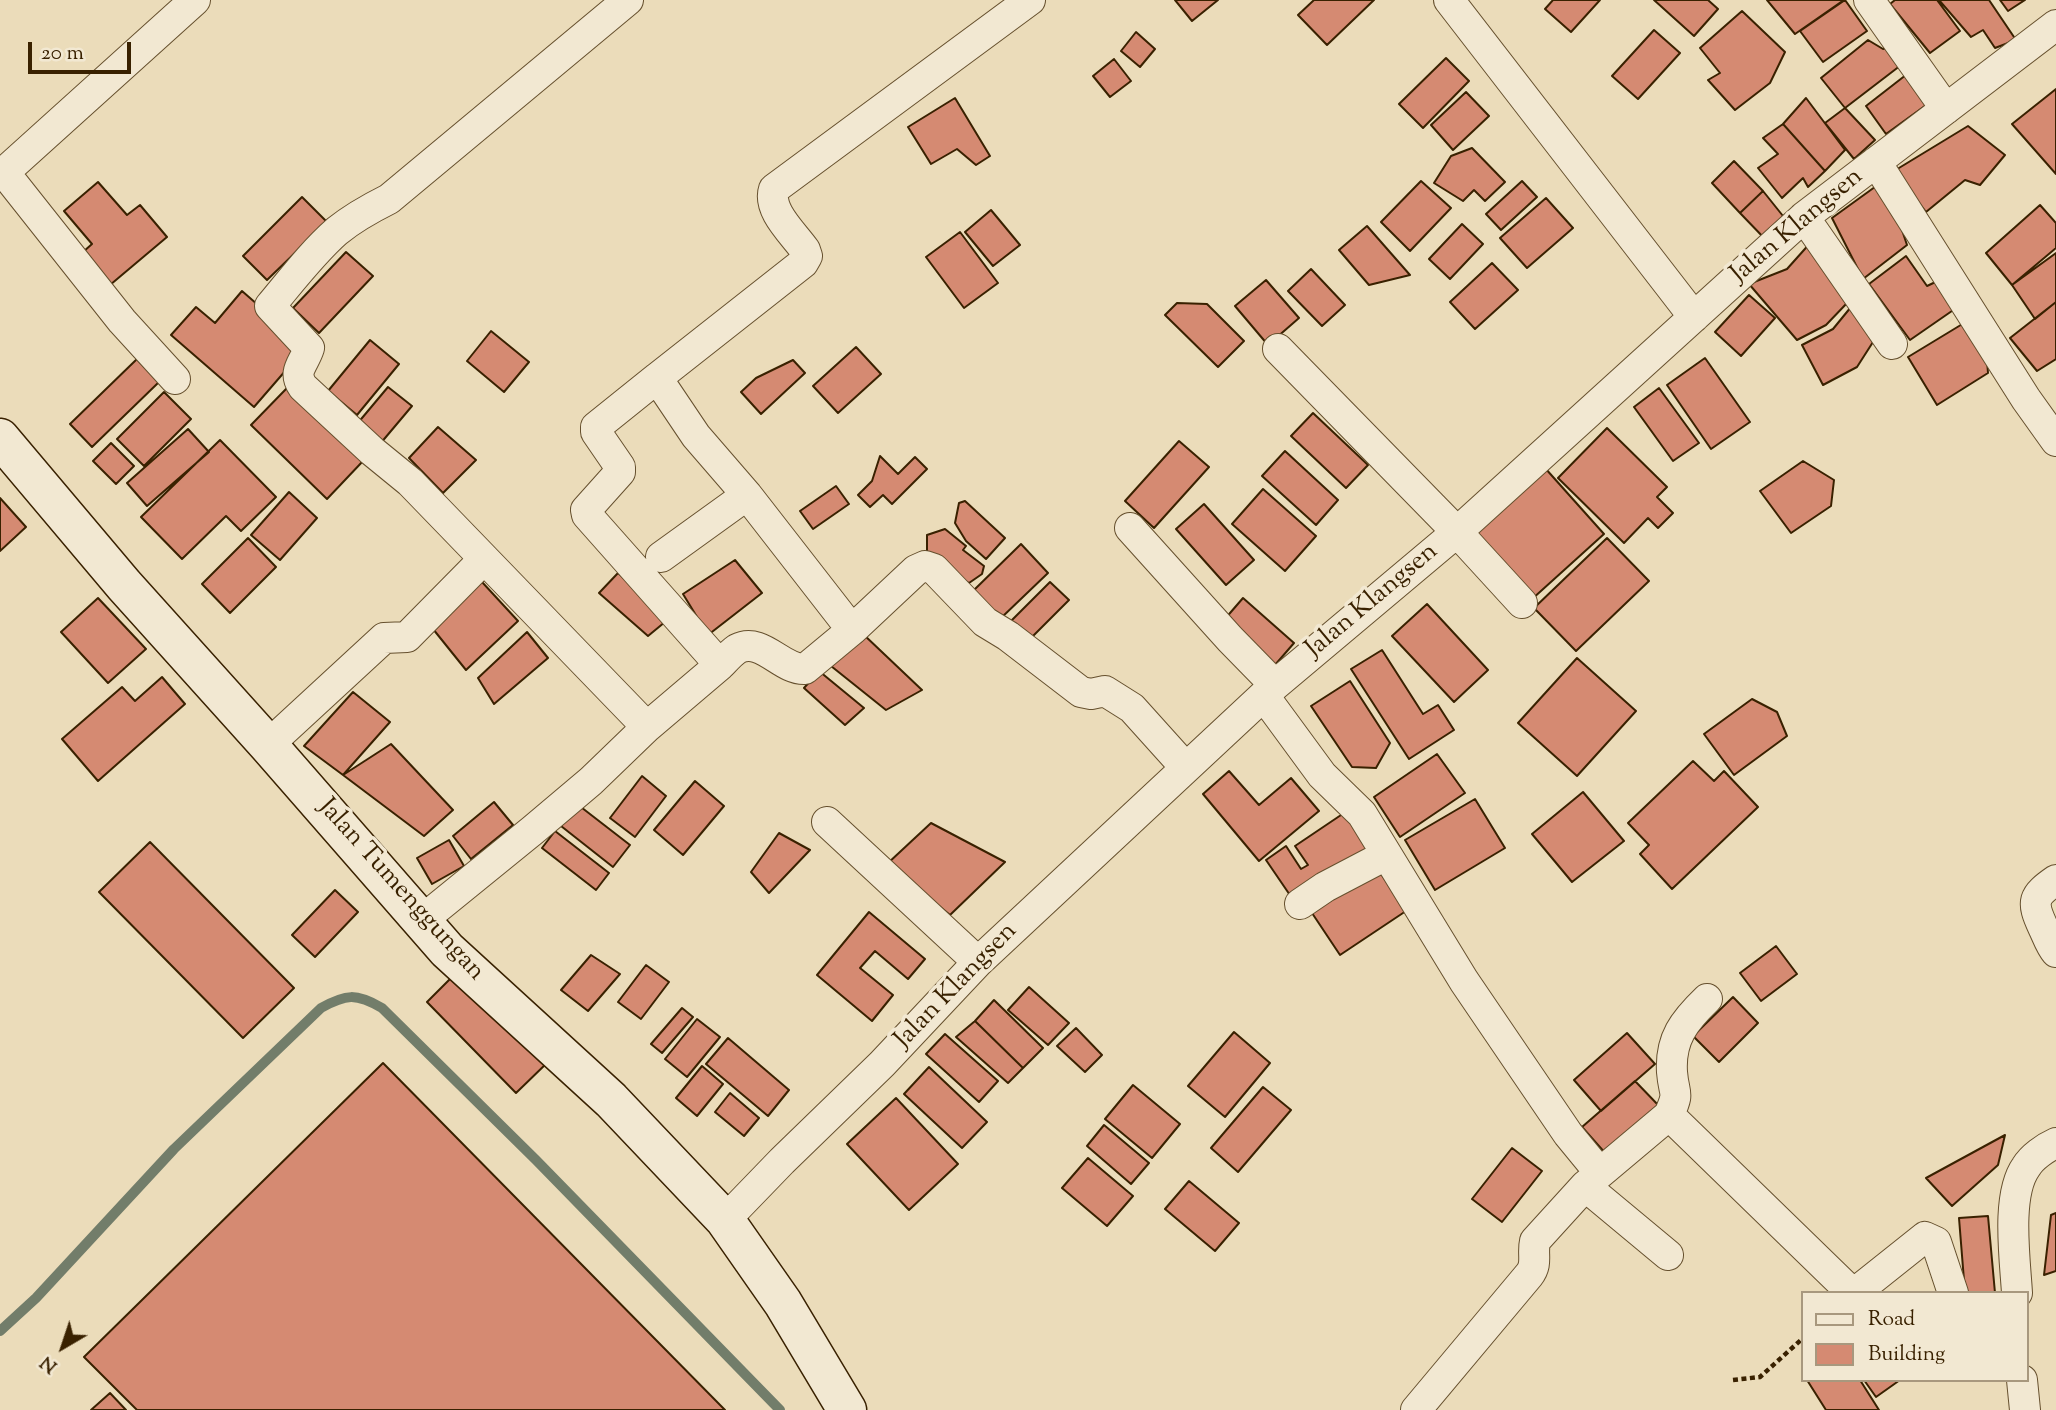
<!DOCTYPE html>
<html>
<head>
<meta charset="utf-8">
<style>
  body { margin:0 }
  #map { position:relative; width:2056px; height:1410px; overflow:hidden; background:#ebdcba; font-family:"Sorts Mill Goudy",serif }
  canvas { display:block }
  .legend { position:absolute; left:1801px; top:1291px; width:228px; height:91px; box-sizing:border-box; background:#f2e8d2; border:2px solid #a8987e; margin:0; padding:9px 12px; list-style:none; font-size:21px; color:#392100 }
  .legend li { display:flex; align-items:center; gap:14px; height:35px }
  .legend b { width:35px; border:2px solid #a8987e }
  .north { position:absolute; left:28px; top:1312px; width:70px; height:70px; -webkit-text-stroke:5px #f2e8d2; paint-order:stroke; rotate:219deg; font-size:19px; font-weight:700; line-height:28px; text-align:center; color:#392100 }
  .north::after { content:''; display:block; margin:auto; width:24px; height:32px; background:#392100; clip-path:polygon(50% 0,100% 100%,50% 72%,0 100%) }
  .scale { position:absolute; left:28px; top:42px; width:103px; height:32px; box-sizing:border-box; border:4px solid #392100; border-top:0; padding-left:9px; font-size:21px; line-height:24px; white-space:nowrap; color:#392100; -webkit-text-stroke:5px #f2e8d2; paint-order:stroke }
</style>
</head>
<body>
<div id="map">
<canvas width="2056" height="1410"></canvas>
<ul class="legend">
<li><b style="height:9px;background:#f2e8d2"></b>Road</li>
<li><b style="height:19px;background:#d58a72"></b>Building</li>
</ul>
<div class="north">N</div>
<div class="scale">20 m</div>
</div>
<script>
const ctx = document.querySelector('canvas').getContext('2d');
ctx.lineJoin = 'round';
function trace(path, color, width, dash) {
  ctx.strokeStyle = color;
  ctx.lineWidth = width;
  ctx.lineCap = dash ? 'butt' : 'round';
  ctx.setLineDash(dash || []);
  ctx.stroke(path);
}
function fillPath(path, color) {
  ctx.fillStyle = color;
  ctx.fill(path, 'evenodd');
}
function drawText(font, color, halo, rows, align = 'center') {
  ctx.font = font + ' "Sorts Mill Goudy",serif';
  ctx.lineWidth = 7;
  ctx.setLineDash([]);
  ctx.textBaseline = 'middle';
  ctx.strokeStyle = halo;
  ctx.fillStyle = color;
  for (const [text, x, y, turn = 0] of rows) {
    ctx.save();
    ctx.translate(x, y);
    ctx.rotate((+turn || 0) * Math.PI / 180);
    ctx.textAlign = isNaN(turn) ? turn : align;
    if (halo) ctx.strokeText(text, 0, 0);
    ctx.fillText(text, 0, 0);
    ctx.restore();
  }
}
trace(new Path2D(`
  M0,1331L36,1298L174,1149L321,1008C346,994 356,993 382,1008L536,1160L780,1410`), '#727d6a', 10);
const building = new Path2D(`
  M1175,0H1218L1192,21Z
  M1314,0H1374L1327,45L1298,15Z
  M1553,0H1600L1571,32L1545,9Z
  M1654,0H1708L1718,9L1694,36Z
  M1767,0H1844L1795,34Z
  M1845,0L1867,31L1823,62L1800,31Z
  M1895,0H1937L1960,31L1930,53L1890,4Z
  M1939,0H1989L2016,40L1995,48L1983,30L1971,37Z
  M2000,0H2025L2008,11Z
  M1742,11L1785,52L1770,83L1735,110L1708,80L1720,73L1700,48Z
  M1654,30L1680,53L1638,99L1612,76Z
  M1136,32L1155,49L1140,67L1121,51Z
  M1868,40L1883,49L1894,46L1905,62L1845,108L1821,78Z
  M1446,58L1469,81L1423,128L1399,104Z
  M1114,59L1131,81L1110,97L1093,76Z
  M1911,71L1929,103L1886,134L1866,106Z
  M2056,89V174L2012,124Z
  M1466,92L1489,116L1453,150L1431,125Z
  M955,98L990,156L976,165L957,149L931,164L908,127Z
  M1806,98L1845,150L1825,171L1783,124Z
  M1845,108L1875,140L1854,159L1825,123Z
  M1783,124L1825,171L1808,187L1803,178L1782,198L1758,168L1778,154L1763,138Z
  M1968,126L2005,155L1980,185L1965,180L1926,212L1894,171Z
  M1472,148L1505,182L1485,201L1474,190L1463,201L1434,183L1451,156Z
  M1734,161L1763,191L1740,213L1712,183Z
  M1421,181L1451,208L1410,251L1381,222Z
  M1522,181L1537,197L1501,230L1486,214Z
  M98,182L127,215L140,205L167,237L110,285L83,252L92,244L64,211Z
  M1879,184L1895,209L1907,245L1863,279L1832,218Z
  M1763,191L1787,221L1766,240L1740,213Z
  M302,197L327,222L267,280L243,256Z
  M1546,198L1573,228L1527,268L1500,238Z
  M2040,205L2056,223V248L2012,285L1986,253Z
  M991,210L1020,245L993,266L965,232Z
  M1462,224L1483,244L1450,279L1429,259Z
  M1367,226L1410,275L1369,285L1339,250Z
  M960,232L998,283L964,308L926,257Z
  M1812,241L1848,302L1826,325L1797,340L1749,284L1787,269Z
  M346,252L373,276L319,333L293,308Z
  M2056,253V302L2035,319L2012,285Z
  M1906,256L1927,286L1944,278L1962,304L1910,340L1869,284Z
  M1492,263L1518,290L1475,329L1450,302Z
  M1311,269L1345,305L1322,326L1288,291Z
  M1266,280L1299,318L1268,345L1235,306Z
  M242,291L306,347L254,407L171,335L196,307L215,323Z
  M1749,295L1775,318L1741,356L1715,332Z
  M2056,302V359L2037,371L2010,338Z
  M1177,303L1207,304L1244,341L1218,367L1165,315Z
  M1851,307L1873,342L1857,367L1823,385L1802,345L1833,329Z
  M1969,320L1986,347L1988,373L1937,405L1908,357Z
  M491,331L529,362L504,392L467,361Z
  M370,340L399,364L357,415L328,391Z
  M856,347L881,374L838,413L813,386Z
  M1705,358L1750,422L1711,449L1667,385Z
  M137,359L159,382L92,447L70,424Z
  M793,360L805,373L761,414L741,392L756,378Z
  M388,387L412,406L380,444L357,424Z
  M287,388L363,461L327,499L251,425Z
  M1659,388L1699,443L1673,461L1634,407Z
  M164,392L191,419L144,466L117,439Z
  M1313,413L1368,465L1346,488L1291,436Z
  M438,427L476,460L443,493L409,458Z
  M1607,428L1667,487L1657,497L1673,513L1658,528L1648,518L1624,543L1558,478Z
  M188,429L209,452L147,506L127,483Z
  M220,440L276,497L241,531L226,516L182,559L141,517Z
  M1179,441L1209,467L1154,528L1125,501Z
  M111,443L134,466L116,484L93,461Z
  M1285,451L1338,500L1316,525L1262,476Z
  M880,456L898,474L915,457L927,469L892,504L883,495L870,507L858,495L872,481Z
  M1803,461L1834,480L1831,506L1791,533L1760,491Z
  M1545,468L1604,534L1531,600L1471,534Z
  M836,486L849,504L813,529L800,511Z
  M1263,489L1316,536L1285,571L1232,524Z
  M289,492L317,518L280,560L251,535Z
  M0,498L26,527L0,551Z
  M965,501L1005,538L986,559L966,541L955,523L959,503Z
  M1204,504L1254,560L1226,585L1176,529Z
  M945,529L966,546L963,550L984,566L982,574L969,583L927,558V535Z
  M248,538L276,567L230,613L202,584Z
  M1607,538L1649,581L1576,651L1534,608Z
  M1021,544L1048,573L1000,619L973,591Z
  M735,560L762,593L708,635L683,594Z
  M618,573L671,617L648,636L599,593Z
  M482,582L518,621L466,670L429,624Z
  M1050,582L1069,600L1024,645L1005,627Z
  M98,598L146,649L108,683L61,632Z
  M1243,598L1294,643L1275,665L1224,620Z
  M1427,604L1488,670L1454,702L1392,636Z
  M527,632L548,658L494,704L478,678Z
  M863,634L922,690L886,710L826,662Z
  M1382,650L1423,714L1438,705L1454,730L1409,759L1351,669Z
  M1577,658L1636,711L1577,776L1518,723Z
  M819,671L864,708L845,725L804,688Z
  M162,677L185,704L98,781L62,739L122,687L135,701Z
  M1350,681L1390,743L1376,768L1352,767L1311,706Z
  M353,692L390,722L343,775L304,746Z
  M1752,699L1777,712L1787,736L1734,775L1704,734Z
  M391,744L453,810L424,836L343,775Z
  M1437,754L1465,793L1400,837L1374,797Z
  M1693,761L1714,781L1724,771L1758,807L1672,889L1640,854L1649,845L1628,823Z
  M1229,771L1259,805L1291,778L1319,811L1259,861L1203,794Z
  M642,776L666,796L635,837L610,818Z
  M695,781L724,806L683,855L654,830Z
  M1583,792L1624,841L1572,882L1532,834Z
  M1475,799L1505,848L1435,890L1405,840Z
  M494,802L513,825L471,859L453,836Z
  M577,804L630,845L613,867L561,826Z
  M1344,813L1369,850L1294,901L1266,860L1286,846L1301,869L1308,865L1295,846Z
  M931,823L1005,862L950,915L887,864Z
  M555,831L609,873L596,890L542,848Z
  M779,833L810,850L769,893L751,872Z
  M449,840L464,866L432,884L417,858Z
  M150,842L294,988L243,1038L99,892Z
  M1378,869L1406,911L1340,955L1312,913Z
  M335,890L358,912L315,957L292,935Z
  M869,912L925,959L908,979L875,951L860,968L893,995L872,1021L817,975Z
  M1776,946L1797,974L1761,1001L1740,973Z
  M591,955L620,974L588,1011L561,990Z
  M646,965L669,982L641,1019L618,1002Z
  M459,970L549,1061L516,1093L427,1002Z
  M1029,987L1069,1023L1048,1045L1008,1010Z
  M1733,997L1758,1023L1719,1062L1693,1036Z
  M994,1000L1043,1048L1023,1068L975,1021Z
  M682,1008L693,1017L662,1053L651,1044Z
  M697,1019L720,1037L687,1077L665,1059Z
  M975,1021L1023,1068L1008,1083L956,1037Z
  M1076,1028L1102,1055L1085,1072L1057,1046Z
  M1234,1032L1270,1063L1225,1117L1188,1086Z
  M1627,1033L1655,1064L1601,1111L1574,1080Z
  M945,1034L998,1081L979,1102L926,1054Z
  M728,1038L789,1090L768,1116L706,1064Z
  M383,1063L725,1410H137L84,1357Z
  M702,1066L723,1084L697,1116L676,1098Z
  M929,1067L987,1122L962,1148L904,1094Z
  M1635,1081L1660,1107L1606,1154L1582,1127Z
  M1133,1085L1180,1124L1152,1158L1105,1119Z
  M1263,1087L1291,1110L1238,1172L1211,1148Z
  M730,1093L759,1118L744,1136L715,1112Z
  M896,1098L958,1164L909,1210L847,1144Z
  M1104,1125L1149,1163L1131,1184L1087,1146Z
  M2005,1135L1998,1165L1952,1206L1926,1178Z
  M1512,1148L1542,1171L1502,1222L1472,1199Z
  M1088,1158L1133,1196L1107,1226L1062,1188Z
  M1189,1181L1239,1223L1215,1251L1165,1209Z
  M2056,1213V1271L2044,1275L2051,1215Z
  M1988,1216L1995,1293H1965L1959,1218Z
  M1807,1380H1860L1879,1410H1826Z
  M1864,1380H1900L1876,1397Z
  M110,1393L126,1410H91Z`);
fillPath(building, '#d58a72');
trace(building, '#392100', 2);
const street = new Path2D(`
  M628,0L389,199C371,208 353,218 337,231C312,253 291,281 270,306L309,348C304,364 292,371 303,387L372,451L410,482L647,727
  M1449,0L1694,317
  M1869,0L1946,109
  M1876,162L2026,399L2056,441
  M4,172L122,321L175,379
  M0,176L195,0
  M1804,217L1892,344
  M1278,349L1457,532L1522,603
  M1130,528L1230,639L1275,685
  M661,557L747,495
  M852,630L747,495L696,436L657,378L803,263L807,256L805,250C793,233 767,210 774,189L1030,0
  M720,665C725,660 731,653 737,649C762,636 781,670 805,669L852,630L916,570L925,566L934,569L985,622L1008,636L1081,692L1091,694L1105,691L1132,708L1186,768
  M1264,696L1322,775L1362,814L1464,981L1568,1134L1600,1173L1585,1186L1668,1255
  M268,745L384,638L407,637L484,559
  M827,822L978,962
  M2056,880C2033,896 2031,901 2043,927C2047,935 2050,945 2056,952
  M1300,904L1325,887L1386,855
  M421,921L533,830L591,781L647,727L720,665L587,515L586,510L620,472V467L596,432V427L657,378
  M1707,999C1684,1021 1670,1039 1672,1072C1674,1097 1680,1090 1669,1115L1848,1289L1854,1291L1861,1288L1925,1237L1936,1242L1953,1293
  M1600,1173L1669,1115
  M725,1220L782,1161L882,1064L978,962L1275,685L1457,532L1804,217L2056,25
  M2017,1293C2015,1259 2006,1195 2026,1167C2032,1157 2045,1148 2056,1143
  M2022,1380L2025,1410
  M1416,1410L1529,1275C1538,1264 1532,1254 1535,1241L1585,1186`);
const secondary = new Path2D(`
  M0,438L124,585L268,745L447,950L611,1100L725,1220L783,1303L847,1410`);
trace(street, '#66502e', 32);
trace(secondary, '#392100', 41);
trace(new Path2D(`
  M1733,1380L1760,1377L1802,1339`), '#392100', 4.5, [5, 3.5]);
trace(street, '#f2e8d2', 30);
trace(secondary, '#f2e8d2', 38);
drawText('26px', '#392100', '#f2e8d2', [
  ["Jalan Klangsen",1798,227,-40],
  ["Jalan Klangsen",1373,602,-40],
  ["Jalan Tumenggungan",400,891,48],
  ["Jalan Klangsen",957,987,-46]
]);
</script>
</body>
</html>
